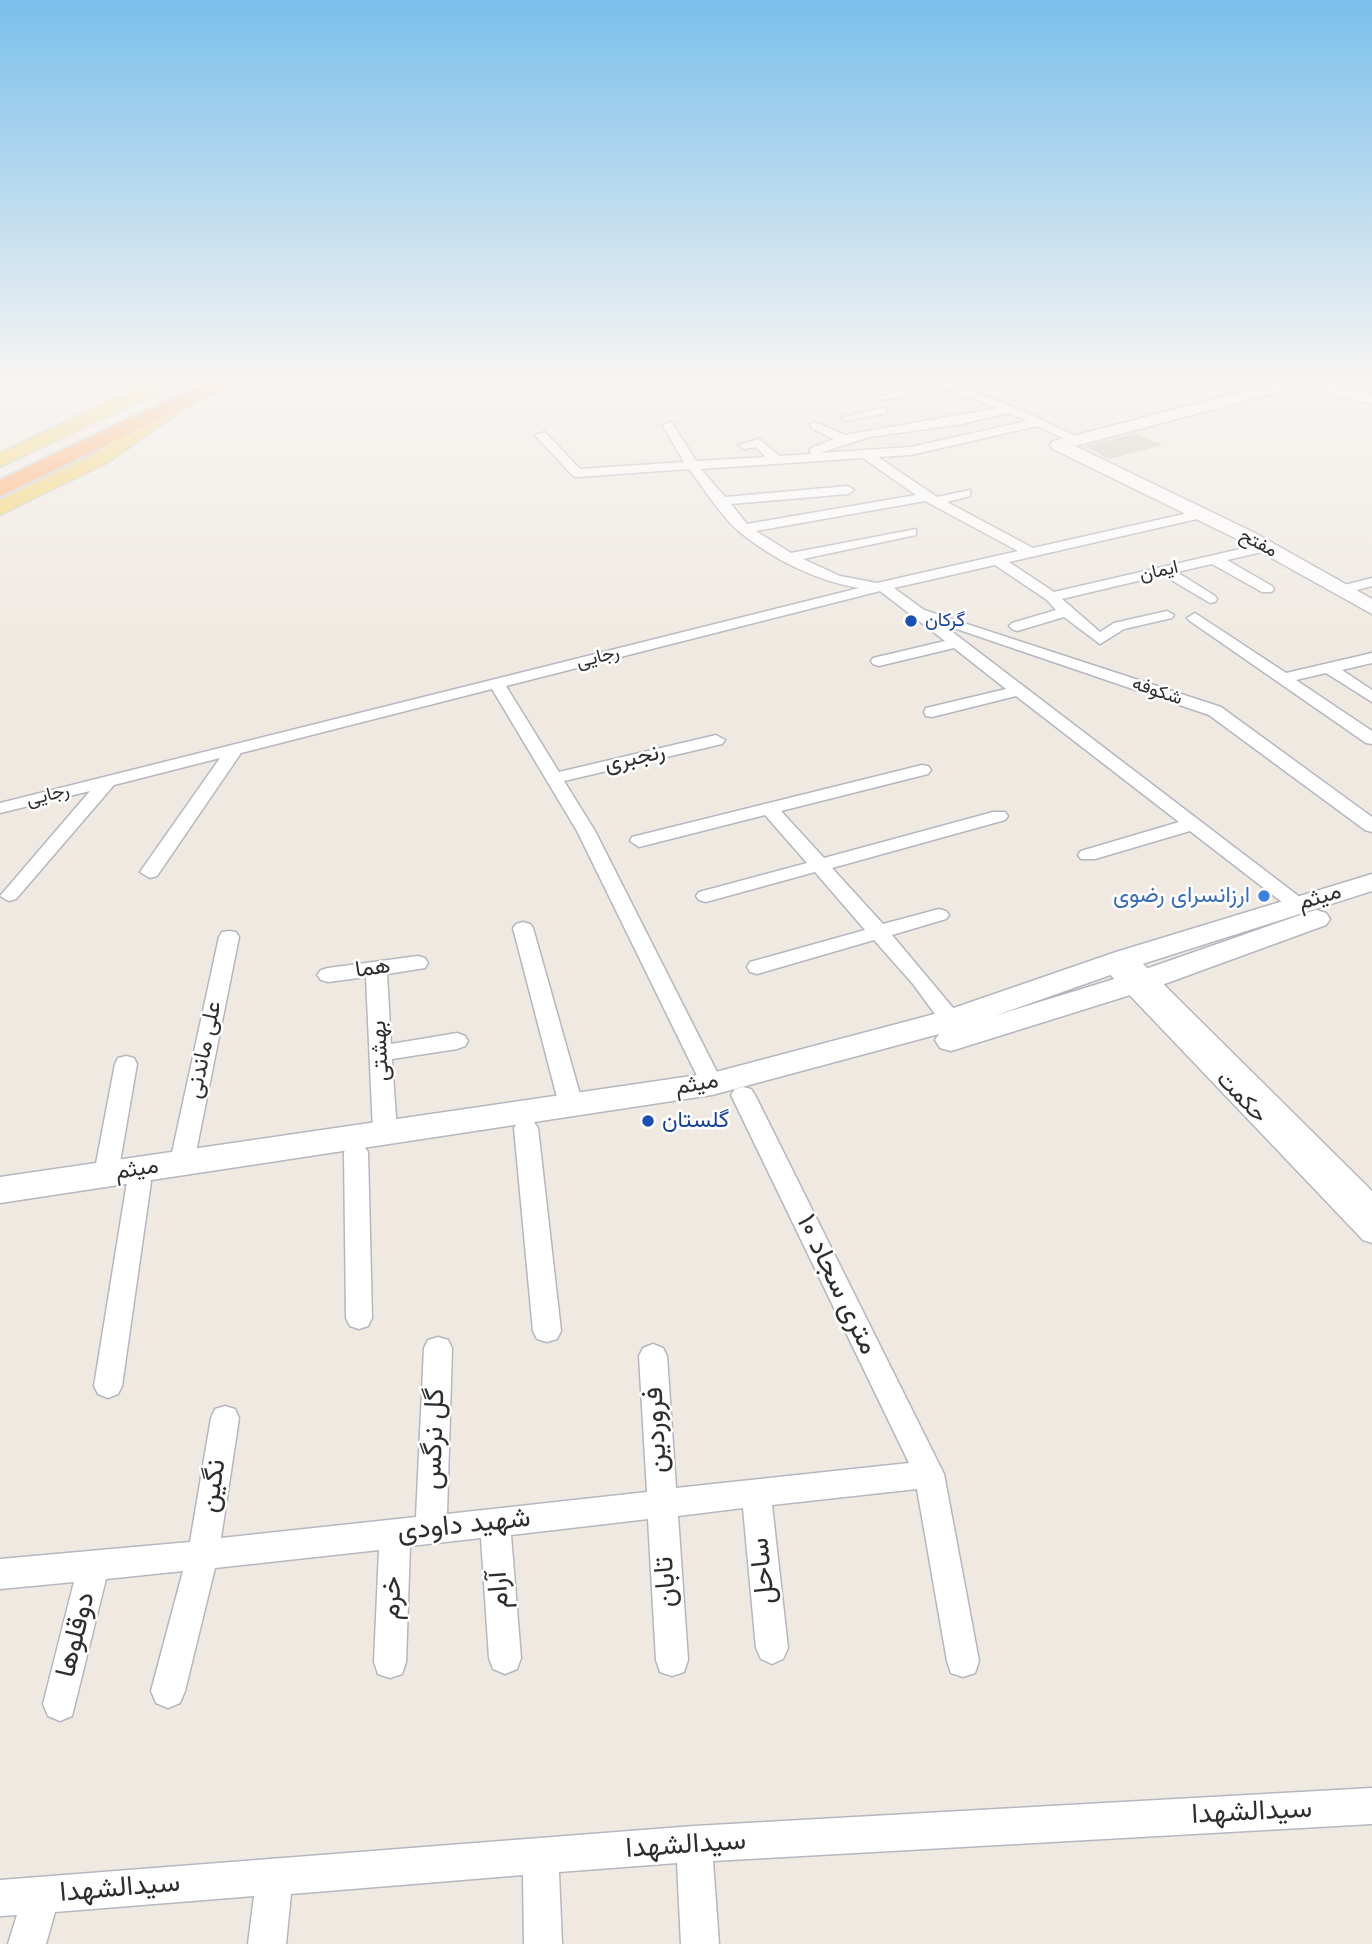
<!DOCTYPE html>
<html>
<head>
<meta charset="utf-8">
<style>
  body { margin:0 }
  canvas { display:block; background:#efe9e1 }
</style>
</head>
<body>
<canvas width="1372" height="1944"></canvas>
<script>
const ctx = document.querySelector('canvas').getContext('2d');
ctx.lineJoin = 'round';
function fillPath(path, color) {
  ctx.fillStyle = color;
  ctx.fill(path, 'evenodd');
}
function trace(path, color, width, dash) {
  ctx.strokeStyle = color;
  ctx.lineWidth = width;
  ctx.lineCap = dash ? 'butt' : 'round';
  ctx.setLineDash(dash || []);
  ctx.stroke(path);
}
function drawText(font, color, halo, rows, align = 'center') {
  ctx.font = font + ' "Nunito Sans",Vazirmatn,sans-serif';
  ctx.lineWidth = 5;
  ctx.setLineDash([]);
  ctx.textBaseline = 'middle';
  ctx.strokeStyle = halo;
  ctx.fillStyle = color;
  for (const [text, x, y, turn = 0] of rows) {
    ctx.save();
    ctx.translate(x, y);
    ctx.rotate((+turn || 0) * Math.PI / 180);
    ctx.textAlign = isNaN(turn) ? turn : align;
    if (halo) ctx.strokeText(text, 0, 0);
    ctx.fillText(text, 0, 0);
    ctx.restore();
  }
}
fillPath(new Path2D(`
  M1135,433L1163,445L1109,459L1085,446Z`), '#cbc7bf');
const street = new Path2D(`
  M919,383H950L1014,407L1084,440L1074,443L1037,426L911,455L878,457L937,497L970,490V496L947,502L1033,548L1197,511L1204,515L1197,519L1009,562L1054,592L1266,543L1271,544V550L1227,560L1272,586L1274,589L1272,592H1262L1212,564L1177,572L1215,596L1217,599L1215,602L1210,603L1163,575L1062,599L1100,632L1114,623L1167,611L1174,615L1172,618L1124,629L1100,644L1064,617L1017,631L1012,629L1009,626L1012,623L1056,610L1047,600L995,565L894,588L924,610L1221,707L1372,817V832L1365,830L1209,715L942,624L1305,901L1308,905L1305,909H1291L1190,831L1095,859H1081L1078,855L1081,851L1179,822L1016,696L932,717L926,716L924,712L926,708L1006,689L954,648L879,666L873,664L871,661L873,658L945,641L880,591L506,686L559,772L716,735L725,740L722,744L564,781L595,831L723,1084L720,1090L712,1092L704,1090L701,1084L577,831L492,689L241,753L157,876L150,878L140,872L220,758L114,785L16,899L9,901L0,896L90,791L0,813V803L859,588C817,581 774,560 741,533C722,518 704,488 689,469L577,477L573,476L535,435L545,432L580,469L684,462L663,426L669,422L673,424L696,461L766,457L756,447L744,449L738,445L759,439L779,456L812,454L809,451L811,448L834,439L811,428V424L815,422L845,435L998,408L942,387L925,388L884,400L878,397ZM1009,413L1027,421L911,447L820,453L869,437L957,425ZM863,458L916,495L747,524L731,504L848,494L854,490L848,486L725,497L701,469ZM925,501L1018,551L877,583L840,576L803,559L916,535V529L791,553L756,531Z
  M883,408L887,409V413L846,421L840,418Z
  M1372,578V586L1342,594L1335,590L1337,587Z
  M1195,613L1286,673L1372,653V663L1342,670L1372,690V702L1326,673L1296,680L1372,731V744L1366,743L1190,621L1187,618Z
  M922,765L928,766L931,770L928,774L781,811L824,858L993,812H1005L1008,816L1005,820L832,868L883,924L939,909L946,911L949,915L946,919L892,935L959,1015L962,1020L959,1025L951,1027L943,1025L913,984L874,940L757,974L750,972L747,967L750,962L865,930L815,872L706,902L699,900L696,896L699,892L807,863L765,815L639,847L630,841L632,837Z
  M523,922L530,924L533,928L583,1105L579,1111L571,1113L563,1111L559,1105L513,928L516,924Z
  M229,931L236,932L239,937L194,1162L191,1168L182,1171L173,1168L170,1162L219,937L222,932Z
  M1126,952L1133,954L1372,1191V1243L1363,1240L1100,964L1103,959H1116L1119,954Z
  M418,956L425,958L428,963L425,968L387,974L391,1044L457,1033L465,1036L468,1041L465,1046L457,1049L392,1059L397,1132L393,1138L385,1141L377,1138L373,1132L366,977L328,982L321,980L317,975L321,970L328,968Z
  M126,1056L134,1058L137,1064L118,1174L115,1180L106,1183L97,1180L94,1174L115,1064L118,1058Z
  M743,1087L751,1089L755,1095L944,1474L979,1661L975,1673L963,1677L951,1673L947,1661L917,1489L772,1505L788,1648L783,1659L772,1664L761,1659L756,1648L743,1508L678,1516L688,1660L684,1672L672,1676L660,1672L656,1660L648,1519L511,1535L521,1658L517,1669L505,1674L493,1669L489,1658L481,1538L410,1546L406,1662L402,1674L390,1678L378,1674L374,1662L379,1550L215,1568L185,1691L180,1703L168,1708L156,1703L151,1691L183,1571L106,1579L72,1716L60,1721L48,1716L43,1704L74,1582L0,1589V1559L190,1542L211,1418L215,1409L225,1406L235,1409L239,1418L221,1538L416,1517L424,1348L428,1340L438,1337L448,1340L452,1348L447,1514L647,1492L639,1356L643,1348L653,1344L663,1348L667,1356L676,1488L909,1463L731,1095L735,1089Z
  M526,1119L534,1122L538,1128L561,1331L557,1339L547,1342L537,1339L533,1331L514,1128L518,1122Z
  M356,1143L364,1146L368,1152L372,1318L368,1326L359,1329L350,1326L346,1318L344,1152L348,1146Z
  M139,1173L148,1175L151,1182L122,1386L118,1394L108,1398L98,1394L94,1386L127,1182L130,1175Z
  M1372,1788V1824L713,1861L719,1944H681L677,1863L559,1872L562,1944H524L523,1875L291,1894L286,1944H248L254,1896L55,1912L46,1944H8L17,1915L0,1916V1880L694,1826Z`);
const secondary = new Path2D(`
  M1277,383H1328L1372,394V404L1304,386L1302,383L1301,386L1075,446L1255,533L1372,599V614L1241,541L1053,449L1050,445L1053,441Z
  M1372,874V891L1136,966L994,1016L1137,972L1306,913L1316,910L1326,913L1330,919L1326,925L1159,986L951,1051L940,1048L935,1040L939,1034L712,1095L0,1203V1177L712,1073L942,1012L1116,952Z`);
const primary = new Path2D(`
  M148,383H172L170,387L0,467V453Z
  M177,399L187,405L184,409L107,463L0,515V500L93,455L170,401Z`);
const highway = new Path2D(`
  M205,383H231L228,387L0,496V480Z`);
trace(street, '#b4b7c1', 3);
trace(secondary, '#b4b7c1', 3);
trace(primary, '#c9c9c9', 3);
trace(highway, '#c9c9c9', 4);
fillPath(street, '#fff');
fillPath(secondary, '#fff');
fillPath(primary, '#f2d163');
fillPath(highway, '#ffa35c');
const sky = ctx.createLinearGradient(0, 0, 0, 655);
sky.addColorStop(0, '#7abfeb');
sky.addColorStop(0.58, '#f8f5f2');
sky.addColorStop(1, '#f8f5f200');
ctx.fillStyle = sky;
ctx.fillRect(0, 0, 1372, 655);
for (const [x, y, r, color] of [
  [911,621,7,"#1a4fb4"],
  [1264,896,7,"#3f7fe0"],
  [648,1121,7,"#1a4fb4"]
]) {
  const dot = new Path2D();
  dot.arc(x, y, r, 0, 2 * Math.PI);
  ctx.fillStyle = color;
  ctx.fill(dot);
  trace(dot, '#fff', 2.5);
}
drawText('19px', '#2e2e2e', '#fff', [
  ["مفتح",1258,544,28],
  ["ایمان",1159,572,-13],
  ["رجایی",598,658,-14],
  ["شکوفه",1157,692,19],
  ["رجایی",48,796,-14]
]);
drawText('19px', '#164399', '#fff', [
  ["گرکان",925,621]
], 'left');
drawText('23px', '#2e2e2e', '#fff', [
  ["رنجبری",635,759,-13],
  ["میثم",1320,898,-17],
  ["هما",373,969,-8],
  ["علی ماندنی",205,1050,-78],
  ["بهشتی",381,1051,-93],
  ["میثم",697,1085,-10],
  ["حکمت",1241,1098,46],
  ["میثم",137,1170,-9]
]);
drawText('23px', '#366cbe', '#fff', [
  ["ارزانسرای رضوی",1250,896]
], 'right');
drawText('23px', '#164399', '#fff', [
  ["گلستان",662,1121]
], 'left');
drawText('28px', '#2e2e2e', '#fff', [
  ["۱۰ متری سجاد",836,1285,64],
  ["فروردین",657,1430,-93],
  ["گل نرگس",435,1439,-88],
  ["نگین",214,1486,-81],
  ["شهید داودی",464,1526,-6],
  ["ساحل",764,1571,-96],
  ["تابان",667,1582,-94],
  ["آرام",500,1590,-94],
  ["خرم",393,1598,-88],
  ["دوقلوها",77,1635,-76],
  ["سیدالشهدا",1252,1813,-3],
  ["سیدالشهدا",686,1846,-4],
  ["سیدالشهدا",120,1889,-5]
]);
</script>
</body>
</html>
